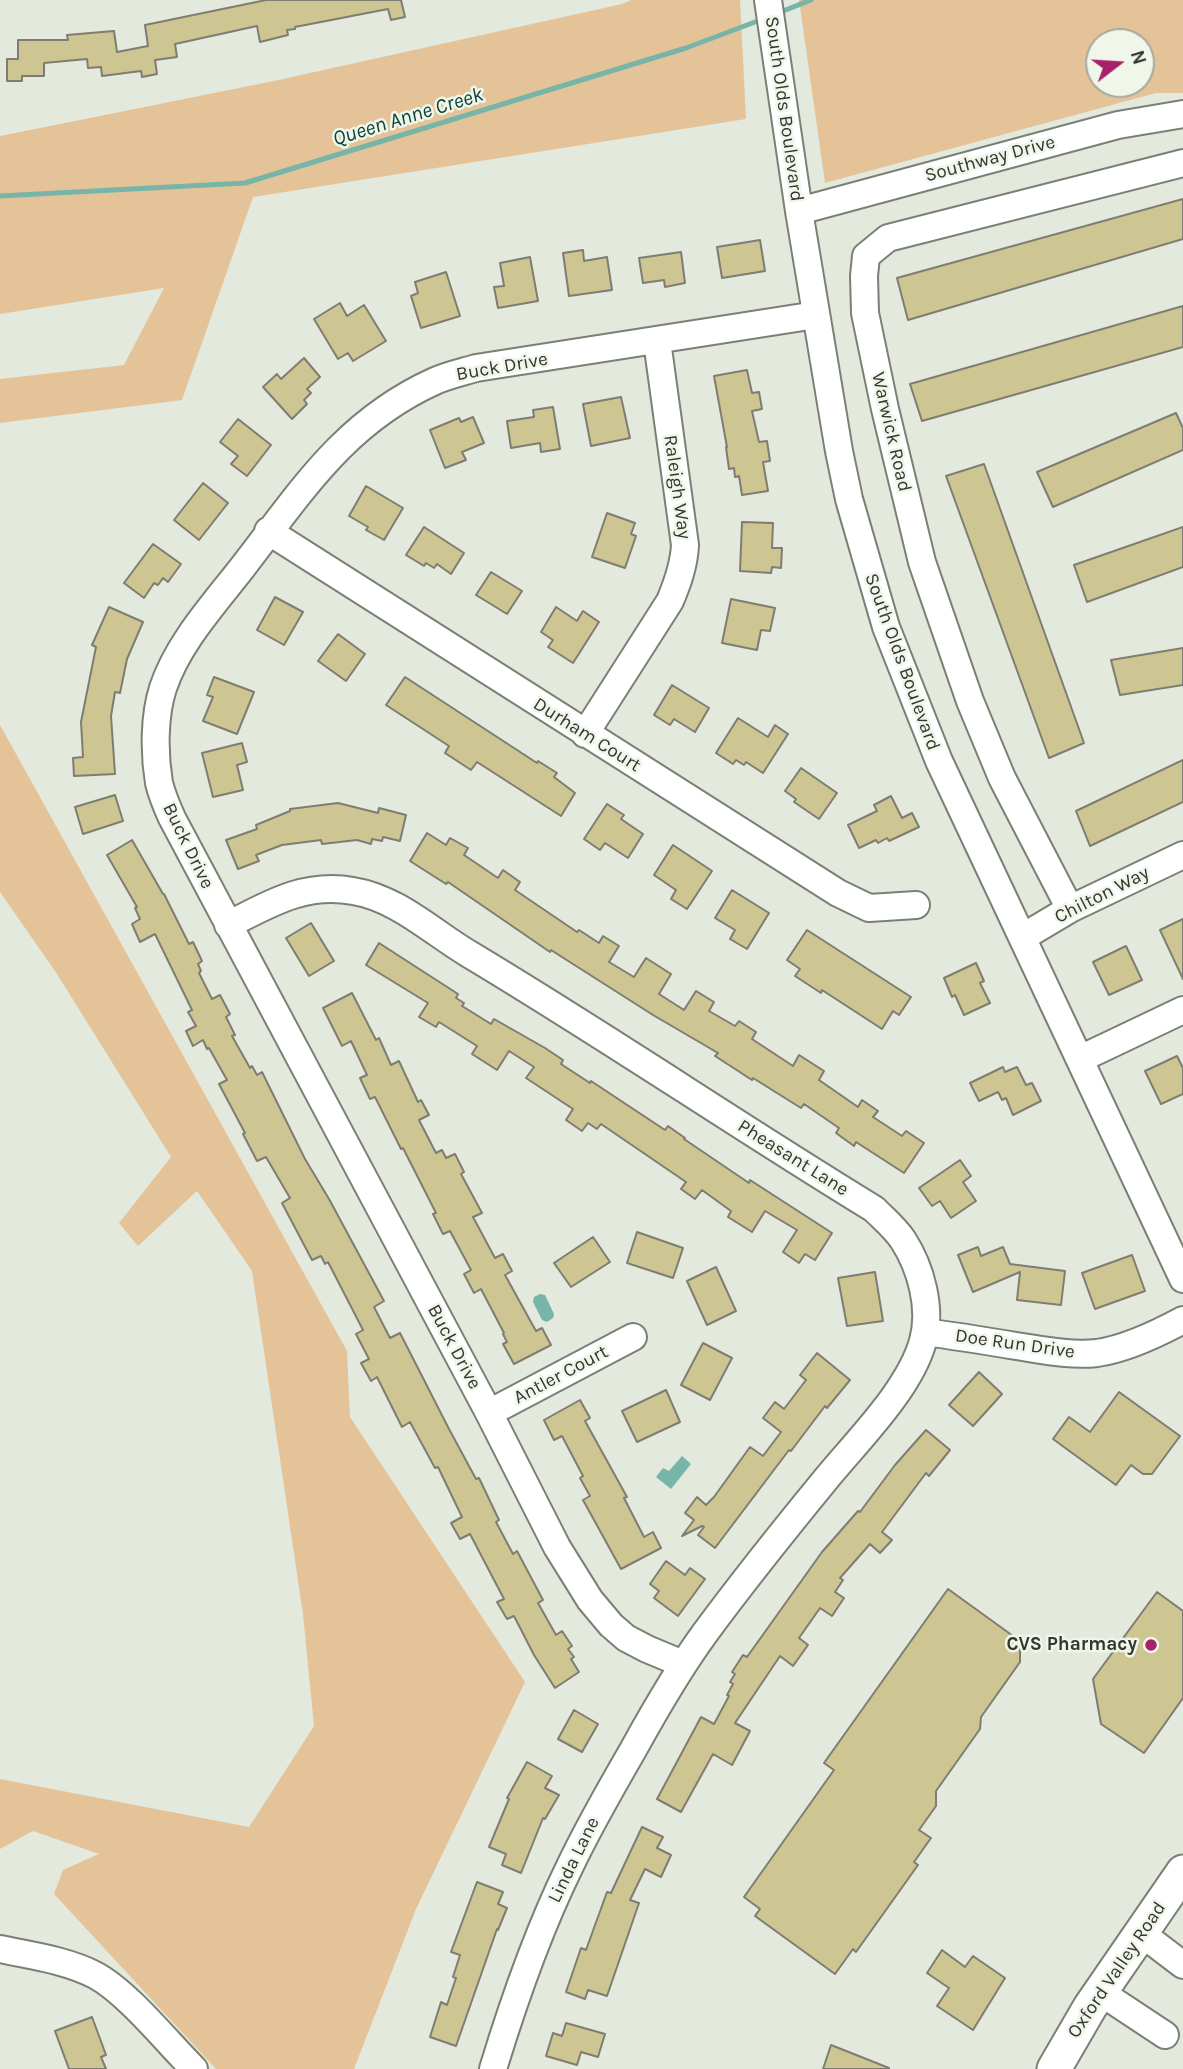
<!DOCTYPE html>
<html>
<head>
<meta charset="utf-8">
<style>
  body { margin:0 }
  #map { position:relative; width:1183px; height:2069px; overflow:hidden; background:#e3e9dd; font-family:Karla,sans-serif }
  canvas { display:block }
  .north { position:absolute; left:1085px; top:28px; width:70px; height:70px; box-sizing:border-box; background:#f0f6ea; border:2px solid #a5a9a0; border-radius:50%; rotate:73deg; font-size:19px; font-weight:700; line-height:28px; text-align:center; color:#343631 }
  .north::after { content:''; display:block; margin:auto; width:24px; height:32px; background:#a7216a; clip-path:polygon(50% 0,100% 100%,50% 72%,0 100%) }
</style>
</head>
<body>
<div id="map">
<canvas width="1183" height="2069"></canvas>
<div class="north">N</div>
</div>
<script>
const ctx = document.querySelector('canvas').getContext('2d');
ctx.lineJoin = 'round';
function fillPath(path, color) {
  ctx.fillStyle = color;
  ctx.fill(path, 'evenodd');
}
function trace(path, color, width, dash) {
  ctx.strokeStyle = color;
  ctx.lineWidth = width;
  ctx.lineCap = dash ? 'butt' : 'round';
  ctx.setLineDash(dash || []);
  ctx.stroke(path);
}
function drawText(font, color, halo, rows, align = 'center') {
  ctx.font = font + ' Karla,sans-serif';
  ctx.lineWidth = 5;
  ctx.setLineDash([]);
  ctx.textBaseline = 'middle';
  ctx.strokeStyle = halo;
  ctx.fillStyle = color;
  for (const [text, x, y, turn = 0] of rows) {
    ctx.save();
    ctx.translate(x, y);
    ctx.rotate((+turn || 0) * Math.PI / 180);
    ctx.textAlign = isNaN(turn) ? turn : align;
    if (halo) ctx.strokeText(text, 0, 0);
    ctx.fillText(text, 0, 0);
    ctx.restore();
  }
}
fillPath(new Path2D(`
  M631,0H740L746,119L253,197L182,400L0,423V379L124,365L164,288L0,314V136L274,81L622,4Z
  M799,0H1183V93H1156L825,183ZM1141,42V84H1099V42Z
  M0,725L347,1351L350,1417L525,1682L416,1909L354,2069H216L54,1894L63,1870L99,1854L33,1831L0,1849V1779L249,1827L314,1726L303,1614L252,1271L197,1191L138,1246L119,1223L171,1157L57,974L0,892Z`), '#e4c399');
fillPath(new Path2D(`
  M540,1294L545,1295L554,1314L553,1318L547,1322L542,1320L533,1302L534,1297Z
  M682,1456L691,1464L671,1489L656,1477L663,1468L669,1471Z`), '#77b5a9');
trace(new Path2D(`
  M778,13L811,0
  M0,196L245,183L686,48L763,19`), '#77b5a9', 5);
const building = new Path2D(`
  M266,0H401L405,17L391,20L388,9L295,27V29L287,30L288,35L260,42L257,26L175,44L177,57L155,60L157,74L142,77L141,71L102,76L101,67L88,68L87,59L44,63V76H22V81H7V59H18V40H68L67,35L114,31L117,52L148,46L145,25Z
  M1183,199V239L908,320L897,278Z
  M760,240L765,271L722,278L717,247Z
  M583,250L584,261L607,257L612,290L569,296L563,253Z
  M681,252L685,283L665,287L664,280L643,283L639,258Z
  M530,257L538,301L498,308L494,287L504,286L500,263Z
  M446,272L460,316L421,328L411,296L418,293L415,282Z
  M340,303L347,316L364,305L386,341L353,361L348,353L338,359L314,319Z
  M1183,306V347L922,421L910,384Z
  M304,358L320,377L307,389L311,393L304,400L307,404L292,419L263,387L277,374L281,379Z
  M747,370L752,393L759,392L762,409L752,411L759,442L767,441L770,461L763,462L768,491L742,495L739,476L735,477L734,468L729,469L726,447H727L714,376Z
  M621,397L630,438L591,446L583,404Z
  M553,407L560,449L541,452L540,443L511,448L507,421L534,417L533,410Z
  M1176,413L1183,428V450L1053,507L1037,472Z
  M473,417L484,443L462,452L466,460L445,468L430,430L459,418L461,422Z
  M238,419L271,445L247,476L231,464L238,456L220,442Z
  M984,464L1084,743L1049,758L946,476Z
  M203,483L228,503L199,540L174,520Z
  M366,486L403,508L384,540L366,530L368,527L349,516Z
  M607,513L635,523L631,534L636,536L625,568L592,557Z
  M742,522L773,523L772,548H782L781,568L772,567L771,573L740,571Z
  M424,527L464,553L451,574L437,564L434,568L426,563L424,566L406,555Z
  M1183,527V567L1087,602L1074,565Z
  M153,544L181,564L168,582L163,578L158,585L154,583L144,598L124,583Z
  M491,572L522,591L507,614L476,595Z
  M275,597L303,612L284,645L257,630Z
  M731,599L775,608L770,631L761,630L757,650L722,643Z
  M109,607L143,622L127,659L120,693L115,692L111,716L115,774L74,776L73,758L83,757L81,722L96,647L92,645Z
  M556,607L577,621L583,611L599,622L573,663L548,647L553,640L541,632Z
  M338,634L365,654L346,681L318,661Z
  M1183,648V685L1120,695L1111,660Z
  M214,677L254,692L237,734L203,721L213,697L207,695Z
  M405,677L537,763L538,761L557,773L554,777L575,793L561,816L477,762L471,770L445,753L449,746L386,705Z
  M672,685L709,708L695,732L674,719L670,725L654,715Z
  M738,718L768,737L775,725L788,734L763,773L746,762L744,765L736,760L733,764L716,753Z
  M242,743L247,762L237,765L243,790L213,797L202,753Z
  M1183,760V802L1090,846L1076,811Z
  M801,768L837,793L819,819L794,802L796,799L785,791Z
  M115,795L123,821L83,834L75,807Z
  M891,796L902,818L912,813L919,827L889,841L887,838L878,843L876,840L859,848L848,825L877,811L874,805Z
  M338,803L378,813L379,808L406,815L400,841L383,837L382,841L372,839L371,844L357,840L322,844L321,840L282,845L256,855L259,861L238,869L226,840L257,829L256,825L290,811V809Z
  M607,804L624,815L621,819L643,834L628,858L605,843L600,850L584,839Z
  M427,833L446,845L450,838L468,848L464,855L498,878L503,870L520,882L515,890L577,932L579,930L599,943L603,936L619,946L609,962L634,977L646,958L671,974L659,994L684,1010L696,991L714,1002L709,1011L735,1026L739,1021L756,1032L752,1039L793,1066L799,1055L824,1071L819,1080L858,1107L862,1100L878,1111L873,1117L902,1136L906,1131L924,1143L904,1173L856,1142L854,1146L836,1133L839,1128L804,1104L801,1108L753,1078L752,1080L715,1056L718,1053L653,1015L551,950L550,952L448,882L446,884L410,861Z
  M132,840L163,894H164L189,944L193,942L202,961L198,964L201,971L199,973L212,999L220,995L230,1014L226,1017L235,1035L232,1036L250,1068L252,1066L257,1075L262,1072L305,1159L329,1199L384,1301L374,1307L390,1338L400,1333L449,1429L476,1479L479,1478L499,1520L496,1522L513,1554L517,1551L543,1600L538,1603L556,1635L562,1631L572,1646L568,1649L574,1657L571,1659L579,1672L555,1688L534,1655L514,1616L507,1619L497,1602L504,1599L470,1534L460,1539L451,1523L462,1517L438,1467L435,1468L410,1422L402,1427L377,1377L371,1381L361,1363L369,1359L356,1334L363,1330L328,1262L325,1264L321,1256L312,1260L282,1203L290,1198L266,1157L257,1161L243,1134L245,1133L219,1084L227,1080L209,1048L207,1049L203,1040L193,1046L186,1031L196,1026L188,1012L192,1010L155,934L140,942L132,924L140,919L135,908L137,907L107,855Z
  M673,845L712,871L687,909L671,899L676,890L654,875Z
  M732,890L769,913L747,949L730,939L735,930L715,918Z
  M1183,919V979L1160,930Z
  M311,923L334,961L309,976L286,938Z
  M807,930L911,997L899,1015L893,1011L882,1029L822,990L821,993L795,976L800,969L787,960Z
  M379,943L458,994L456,998L464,1003L462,1006L491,1024L494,1019L545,1048L563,1060L561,1064L590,1083L591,1081L665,1130L668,1126L685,1138L684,1139L749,1183L750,1180L832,1233L815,1260L805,1254L799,1263L783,1252L797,1230L765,1211L752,1232L728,1217L731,1211L702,1190L695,1199L681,1189L686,1182L601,1124L597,1129L588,1123L582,1131L566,1120L573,1109L526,1078L534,1067L509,1051L497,1070L472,1054L477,1046L439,1022L436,1027L419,1017L428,1003L366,965Z
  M1126,946L1142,980L1109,995L1093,962Z
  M976,963L984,981L980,983L990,1003L964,1015L955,995L952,997L944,978Z
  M352,993L376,1040L379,1038L391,1065L399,1061L418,1102L421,1100L429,1115L419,1120L436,1153L442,1150L446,1158L455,1154L464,1172L461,1174L482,1213L473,1217L495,1258L503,1254L512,1271L505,1275L536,1331L542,1328L551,1345L514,1364L503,1344L507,1342L503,1334L504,1333L481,1289L474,1293L464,1274L471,1270L450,1231L443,1234L433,1214L436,1213L403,1148L401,1149L375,1097L370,1099L360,1078L367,1075L351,1041L342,1046L323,1008Z
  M1177,1056L1183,1068V1094L1161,1104L1145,1071Z
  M1003,1067L1005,1072L1017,1067L1026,1085L1032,1083L1041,1101L1013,1115L1006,1098L1002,1100L998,1092L979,1101L970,1083Z
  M960,1160L971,1176L963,1182L976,1201L951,1218L940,1201L932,1206L919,1188Z
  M637,1232L683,1248L673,1278L627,1263Z
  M593,1237L610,1262L571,1287L554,1263Z
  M978,1247L981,1256L1003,1247L1010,1264L1065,1271L1061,1305L1017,1300L1020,1272L973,1292L958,1255Z
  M1132,1255L1145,1291L1095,1309L1082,1273Z
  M716,1267L736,1311L707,1325L687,1281Z
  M875,1272L883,1321L847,1326L838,1278Z
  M703,1343L732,1358L710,1400L681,1385Z
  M817,1353L850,1380L827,1408L825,1406L791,1451L789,1450L715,1548L698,1535L704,1527L702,1526L682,1536L694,1520L685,1513L697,1497L706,1505L714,1497L750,1447L763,1456L781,1432L763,1418L775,1402L784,1409L806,1380L800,1375Z
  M979,1372L1002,1394L973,1426L949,1405Z
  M666,1390L680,1422L637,1442L622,1411Z
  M1119,1392L1180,1436L1152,1474H1143L1131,1465L1116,1485L1053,1439L1069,1417L1090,1432Z
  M580,1400L590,1418L585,1421L627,1497L624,1498L644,1537L653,1532L661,1548L621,1569L583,1500L590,1496L580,1478L583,1476L562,1436L554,1440L544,1420Z
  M926,1430L950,1450L929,1476L926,1473L882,1532L892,1540L880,1553L870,1544L840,1578L843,1580L835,1592L844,1598L832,1616L820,1608L799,1638L808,1645L793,1666L780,1656L735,1723L750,1731L732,1765L713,1754L681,1812L657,1799L701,1717L714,1724L729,1696L727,1695L733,1684L730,1682L735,1674L732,1672L743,1655L747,1657L822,1552L858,1511L860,1512L895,1465Z
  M666,1561L685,1575L690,1568L705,1579L678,1616L654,1598L659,1591L650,1584Z
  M948,1589L1020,1641V1662L981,1717L980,1729L936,1791V1806L919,1830L931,1838L914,1862L918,1865L856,1952L853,1949L835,1974L755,1916L760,1909L744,1897L834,1770L824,1763Z
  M1157,1592L1183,1611V1698L1144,1753L1101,1724L1093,1679Z
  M574,1710L598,1724L582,1752L558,1739Z
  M527,1762L552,1776L545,1788L559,1795L545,1819L543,1818L521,1873L502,1865L506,1854L489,1847L509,1799L507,1798Z
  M642,1827L663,1837L657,1848L671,1855L661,1877L645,1869L630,1900L639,1903L607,1996L588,1990L585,1999L566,1992L581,1948L586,1950L607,1892L611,1893Z
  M477,1882L503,1892L498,1904L507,1908L498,1930L497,1929L456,2046L430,2037L441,2002L447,2005L456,1978L453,1977L460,1955L451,1952Z
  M942,1950L965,1967L973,1956L1005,1978L973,2030L937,2006L949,1988L927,1973Z
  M92,2017L106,2055L101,2057L106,2069H69L55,2031Z
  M566,2023L605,2034L598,2057L581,2052L577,2065L546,2056L553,2033L562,2036Z
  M831,2045L889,2068V2069H823Z`);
fillPath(building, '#cdc693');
trace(building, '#7f7d72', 2);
const minor = new Path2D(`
  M768,0L799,211L839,451L849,499L886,627L939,761L1183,1279
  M799,211L1118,125L1183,114
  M268,531L838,893L869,908L916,905
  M585,734L670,601C678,582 684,565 685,545L657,341
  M1070,909L1002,778L970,701L922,562L885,409L865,313L864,276L866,256L888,238L1183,163
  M228,925C269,904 305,882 353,891C397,898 432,932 469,954C606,1036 738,1126 874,1209C884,1219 895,1228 903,1240C921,1268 932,1308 923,1341C910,1389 858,1440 826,1479C785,1529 744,1580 705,1633C678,1670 655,1710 633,1750C611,1788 589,1826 570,1866C538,1931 514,2000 493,2069
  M1023,937L1070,909L1183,855
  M1080,1059L1183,1010
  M925,1332C955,1336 986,1341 1016,1346C1042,1350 1071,1356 1097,1353C1126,1349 1157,1334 1183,1320
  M489,1413L633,1337
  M683,1664L647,1649L626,1638L611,1625L590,1600L557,1547L489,1413L172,818C167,807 162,795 159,783C154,753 154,716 163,688C178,643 214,604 242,568C301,492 344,422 435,381C448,375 463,372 476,368L816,315
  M1141,1933L1183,1965
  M0,1949C32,1956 66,1960 95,1975C127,1992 167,2042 194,2069
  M1100,1992L1165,2035`);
const major = new Path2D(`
  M1054,2069L1090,2007L1183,1872`);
trace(minor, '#7b8075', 30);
trace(major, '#7b8075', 37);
trace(minor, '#fff', 26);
trace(major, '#fff', 33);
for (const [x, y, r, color] of [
  [1151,1645,7,"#a7216a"]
]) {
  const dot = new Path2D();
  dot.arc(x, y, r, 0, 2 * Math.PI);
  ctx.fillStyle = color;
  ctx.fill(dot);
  trace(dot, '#f0f6ea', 2.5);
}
drawText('19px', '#343631', '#f0f6ea', [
  ["South Olds Boulevard",784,109,82],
  ["Southway Drive",990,159,-15],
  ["Buck Drive",502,367,-10],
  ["Warwick Road",891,432,77],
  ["Raleigh Way",677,487,82],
  ["South Olds Boulevard",902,662,70],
  ["Durham Court",587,735,32],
  ["Buck Drive",188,846,64],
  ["Chilton Way",1102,895,-27],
  ["Pheasant Lane",793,1158,32],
  ["Doe Run Drive",1015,1344,8],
  ["Buck Drive",454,1347,62],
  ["Antler Court",561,1375,-28],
  ["Linda Lane",574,1860,-64],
  ["Oxford Valley Road",1117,1970,-56]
]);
drawText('bold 19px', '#343631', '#f0f6ea', [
  ["CVS Pharmacy",1137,1645]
], 'right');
drawText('italic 21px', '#09433b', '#f0f6ea', [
  ["Queen Anne Creek",408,117,-17]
]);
</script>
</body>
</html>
